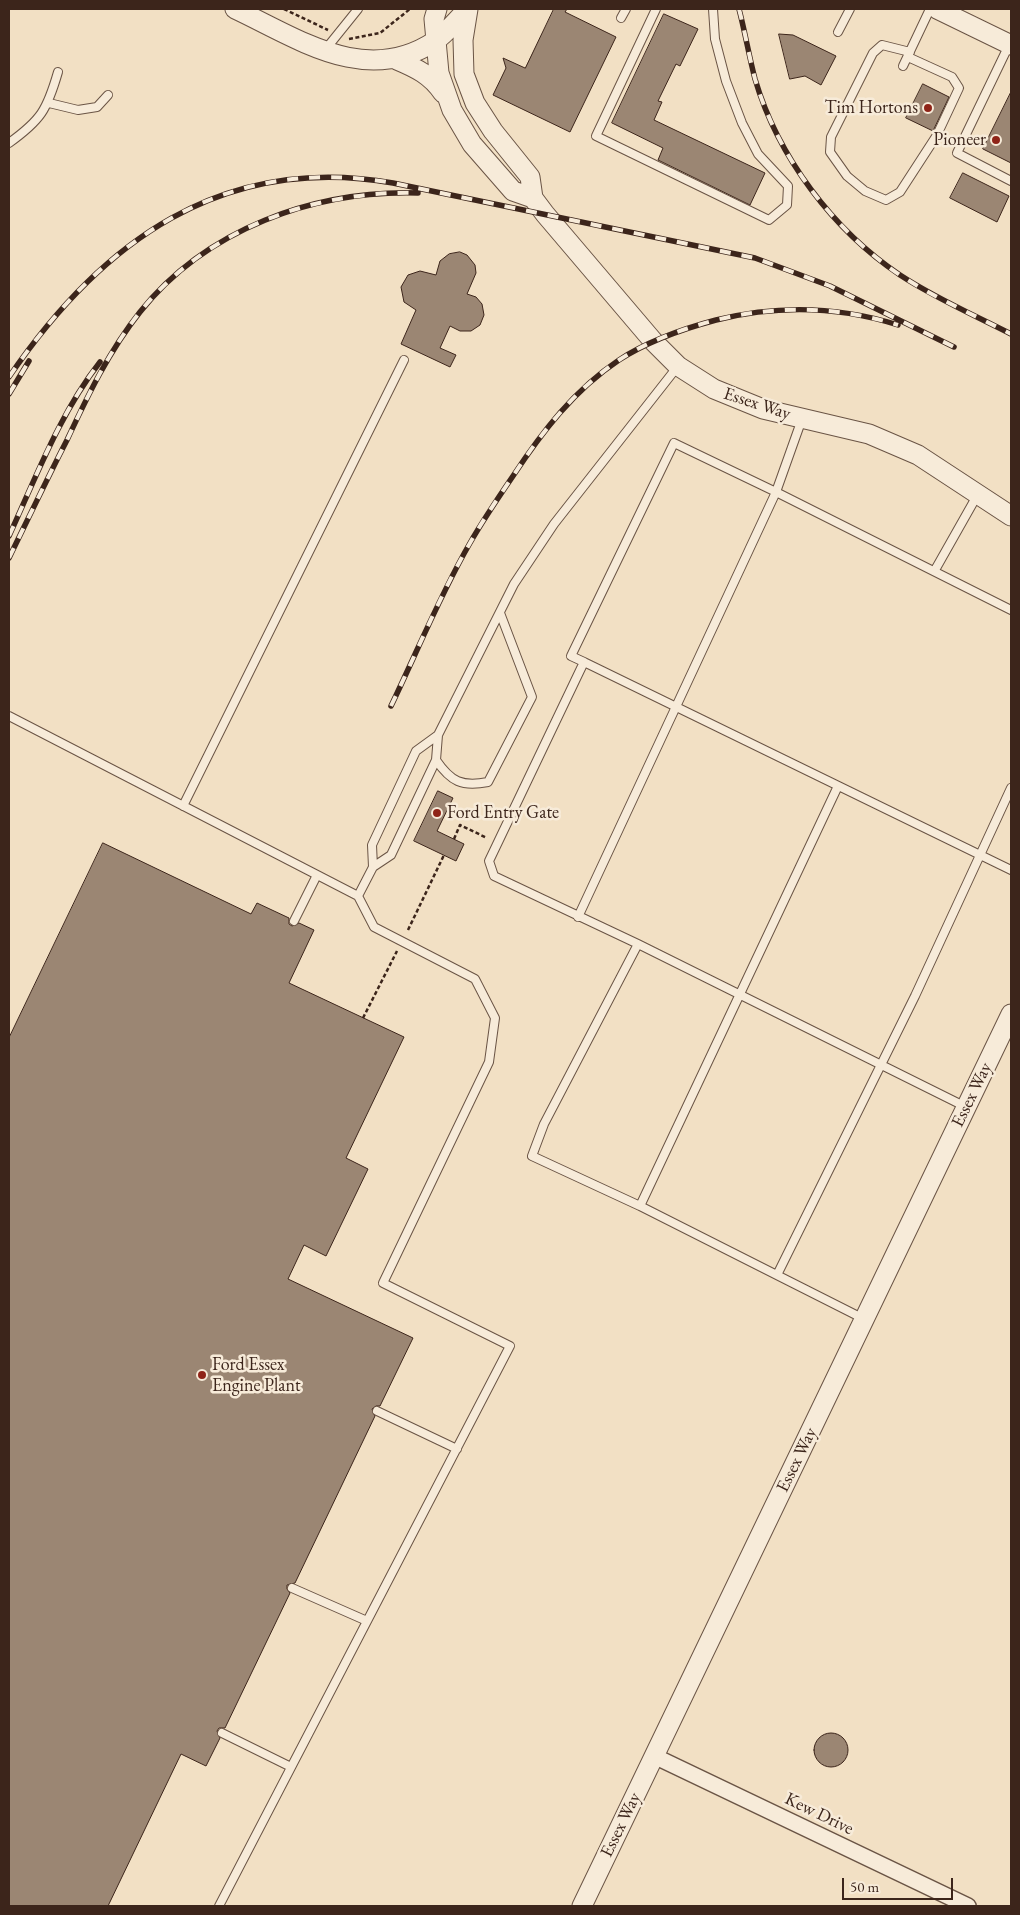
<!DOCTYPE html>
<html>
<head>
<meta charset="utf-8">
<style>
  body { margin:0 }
  #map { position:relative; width:1020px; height:1915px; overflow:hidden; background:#f2e0c4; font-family:"EB Garamond",serif }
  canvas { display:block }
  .frame { position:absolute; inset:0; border:10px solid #3c251b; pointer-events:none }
  .scale { position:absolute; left:842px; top:1878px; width:111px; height:22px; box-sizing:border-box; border:2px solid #3c251b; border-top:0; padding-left:6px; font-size:15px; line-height:18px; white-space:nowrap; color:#3c251b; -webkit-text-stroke:4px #f7ebd9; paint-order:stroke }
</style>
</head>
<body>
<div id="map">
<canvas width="1020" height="1915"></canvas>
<div class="frame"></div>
<div class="scale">50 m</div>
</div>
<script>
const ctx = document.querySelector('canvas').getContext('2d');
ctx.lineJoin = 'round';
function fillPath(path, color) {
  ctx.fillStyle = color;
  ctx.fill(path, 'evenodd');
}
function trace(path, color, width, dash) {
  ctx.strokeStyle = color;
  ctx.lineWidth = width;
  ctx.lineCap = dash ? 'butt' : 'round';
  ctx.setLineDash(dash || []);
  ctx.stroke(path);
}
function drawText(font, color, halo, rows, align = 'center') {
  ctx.font = font + ' "EB Garamond",serif';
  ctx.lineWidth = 5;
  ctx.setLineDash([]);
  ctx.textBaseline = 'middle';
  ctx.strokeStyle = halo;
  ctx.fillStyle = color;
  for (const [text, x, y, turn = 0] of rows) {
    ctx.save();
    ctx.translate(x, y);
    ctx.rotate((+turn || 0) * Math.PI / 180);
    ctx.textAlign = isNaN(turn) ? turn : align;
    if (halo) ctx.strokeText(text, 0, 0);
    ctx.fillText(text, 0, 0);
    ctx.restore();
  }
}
const building = new Path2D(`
  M554,9H567L565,12L616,37L570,132L493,95L506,68L503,58L525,68Z
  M664,14L698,29L680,66L676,64L658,101L662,102L654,120L765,173L750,205L658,160L663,148L612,123Z
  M779,34L793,35L836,56L821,85L805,76L790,79Z
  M923,84L949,97L933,131L906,118Z
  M1011,92V163L983,149Z
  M963,173L1009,196L997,222L950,198Z
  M460,252L467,255L475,265L476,273L467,294L476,297L482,304L484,315L480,325L471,331H460L450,326L440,348L456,355L450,367L401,344L416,310L404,302L401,287L408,275L420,271L436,275L440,261L449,254Z
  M438,791L453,798L437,831L464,844L456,861L414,841Z
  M103,843L251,914L257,903L289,918V924L292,926L299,923L314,930L289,983L404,1037L346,1158L368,1169L326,1256L304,1245L288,1279L413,1338L380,1406H376L372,1409L375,1416L295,1583L287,1585V1589L290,1593L225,1728H219L217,1731L220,1738L206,1766L181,1754L108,1906H9V1038Z
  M814 1750a17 17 0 1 1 34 0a17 17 0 1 1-34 0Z`);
fillPath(building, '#9b8673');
trace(building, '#3c251b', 1);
const service = new Path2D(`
  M656,9L596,136L769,220L787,205L788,186L758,154L742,123L726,81L715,39L713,9
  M621,18L626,9
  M838,32L850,9
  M1009,45L957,153L1011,181
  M325,50L358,9
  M908,57L952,77L959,88L937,135L900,192L886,200L865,191L847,176L830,152L831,137L873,53L882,45L910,52
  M903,66L930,9
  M49,103L78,110L97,107L108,95
  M9,143C41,120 47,110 58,72
  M802,419L776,492L1011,610
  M935,570L978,494
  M9,716L358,896
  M436,760C451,782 462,787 488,782L532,697L500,613
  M183,806L404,360
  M373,867L372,845L416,751L438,735
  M578,917L776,492L674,443L571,656L584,662
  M294,921L317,875
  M638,944L544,1124L532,1156L640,1206L864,1319
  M966,1107L638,944L494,876L489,861L584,662L1011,870
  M640,1206L838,786
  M777,1275L915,996L1011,788
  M377,1411L457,1449
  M292,1588L367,1621
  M222,1733L291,1767
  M219,1906L510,1346L383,1283L489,1062L495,1018L475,979L374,927L358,896L373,867L391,855L436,760L438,735L514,584L554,524L678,366`);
const minor = new Path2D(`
  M654,1756L968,1906`);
const tertiary = new Path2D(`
  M235,9C299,39 366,87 435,41C447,33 457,19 468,9
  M437,9L434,19L439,73L452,110L472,144L513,191L533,198
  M468,9L463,40L464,74L475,103L493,131L530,177L533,198L545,214L653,341L678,366L714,389L763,409L869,434L918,455L1011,516
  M937,9L1011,45
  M397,60C416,68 431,75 443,93
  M582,1906L1011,1014`);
trace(service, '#6a5445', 10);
trace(minor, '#6a5445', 18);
trace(tertiary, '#6a5445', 21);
trace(new Path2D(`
  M284,9L328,30
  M349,39L380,33L410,9
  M454,839L460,825L487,838
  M408,930L444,855
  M363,1018L397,951`), '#3c251b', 2.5, [4, 2.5]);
trace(service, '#f7ebd9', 8);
trace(minor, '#f7ebd9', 15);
trace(tertiary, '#f7ebd9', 19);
const rail = new Path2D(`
  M739,9C745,32 749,56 755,79C778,157 833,230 900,275C935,298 974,315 1011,334
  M9,377C101,242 222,153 393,183L755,258L830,286L954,347
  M9,394L29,361
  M9,536C36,477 60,413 100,362
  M9,558C28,519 47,479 67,440C88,395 109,351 140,312C206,229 314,190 418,193
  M391,706C417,652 440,595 470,543C483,520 498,498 513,476C542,432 574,390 619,360C648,341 682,329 716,320C777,305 838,306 898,325`);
trace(rail, '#3c251b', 5.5);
trace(rail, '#f7ebd9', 4, [11]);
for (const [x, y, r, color] of [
  [928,108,5,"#8f2418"],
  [996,140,5,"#8f2418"],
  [437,813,5,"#8f2418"],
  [202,1375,5,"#8f2418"]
]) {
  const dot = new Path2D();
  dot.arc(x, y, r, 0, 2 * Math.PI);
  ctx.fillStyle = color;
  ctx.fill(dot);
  trace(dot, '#f7ebd9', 2);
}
drawText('18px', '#3c251b', '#f7ebd9', [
  ["Tim Hortons",918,108],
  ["Pioneer",986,140],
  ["Ford Entry Gate",447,813,"left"],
  ["Ford Essex",212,1365,"left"],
  ["Engine Plant",212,1386,"left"]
], 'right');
drawText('18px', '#3c251b', '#f7ebd9', [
  ["Essex Way",757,404,18],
  ["Essex Way",972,1095,-64],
  ["Essex Way",797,1460,-64],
  ["Kew Drive",819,1814,26],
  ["Essex Way",621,1825,-64]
]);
</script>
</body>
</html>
